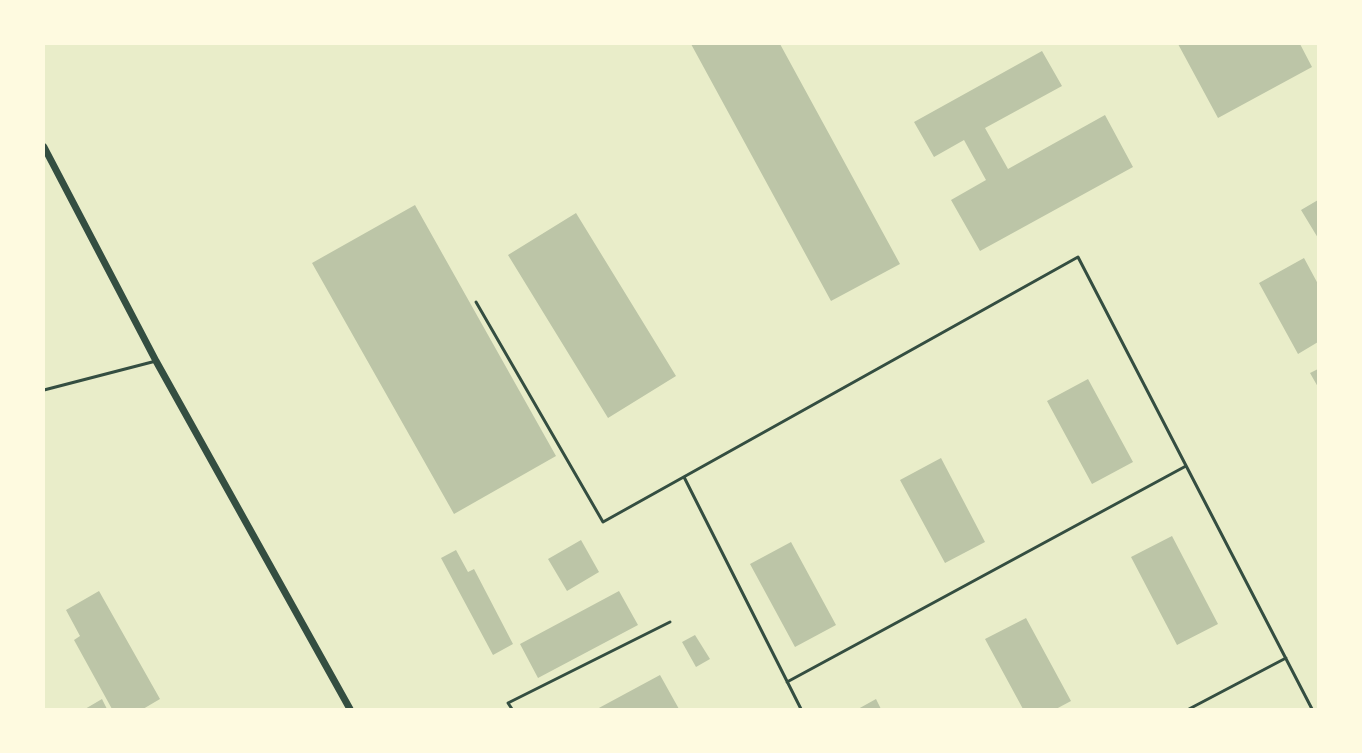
<!DOCTYPE html>
<html>
<head>
<meta charset="utf-8">
<style>
  body { margin:0 }
  #map { position:relative; width:1362px; height:753px; overflow:hidden; background:#e9edc9; font-family:"Golos Text",sans-serif }
  canvas { display:block }
  .frame { position:absolute; inset:0; border:45px solid #fefae0; pointer-events:none }
</style>
</head>
<body>
<div id="map">
<canvas width="1362" height="753"></canvas>
<div class="frame"></div>
</div>
<script>
const ctx = document.querySelector('canvas').getContext('2d');
ctx.lineJoin = 'round';
function fillPath(path, color) {
  ctx.fillStyle = color;
  ctx.fill(path, 'evenodd');
}
function trace(path, color, width, dash) {
  ctx.strokeStyle = color;
  ctx.lineWidth = width;
  ctx.lineCap = dash ? 'butt' : 'round';
  ctx.setLineDash(dash || []);
  ctx.stroke(path);
}
fillPath(new Path2D(`
  M691,44H780L900,264L831,301Z
  M1178,44H1300L1312,67L1218,118Z
  M1042,51L1062,86L985,128L1008,169L1105,115L1133,167L980,251L951,200L986,180L964,140L934,157L914,122Z
  M1318,200V238L1301,210Z
  M415,205L556,456L454,514L312,263Z
  M576,213L676,376L608,418L508,255Z
  M1304,258L1318,284V342L1298,354L1259,283Z
  M1318,369V387L1310,373Z
  M1088,379L1133,462L1092,484L1047,401Z
  M941,458L985,542L945,563L900,480Z
  M1172,536L1218,624L1177,645L1131,557Z
  M581,540L599,572L567,591L548,559Z
  M791,542L836,625L795,647L750,564Z
  M456,550L468,572L474,569L513,644L493,655L441,558Z
  M99,591L160,699L143,709H112L74,640L80,636L66,610Z
  M619,591L638,625L538,678L520,644Z
  M1026,618L1071,701L1056,709H1023L985,639Z
  M695,635L710,659L696,667L682,642Z
  M660,675L679,709H597Z
  M102,699L107,709H85Z
  M876,699L881,709H858Z`), '#bcc5a7');
trace(new Path2D(`
  M476,302L603,522L1078,257L1312,709
  M44,390L156,361
  M684,477L801,709
  M787,682L1186,466
  M512,709L508,703L670,622
  M1189,709L1286,658`), '#344e41', 3);
trace(new Path2D(`
  M44,147L156,361L350,709`), '#344e41', 7);
</script>
</body>
</html>
